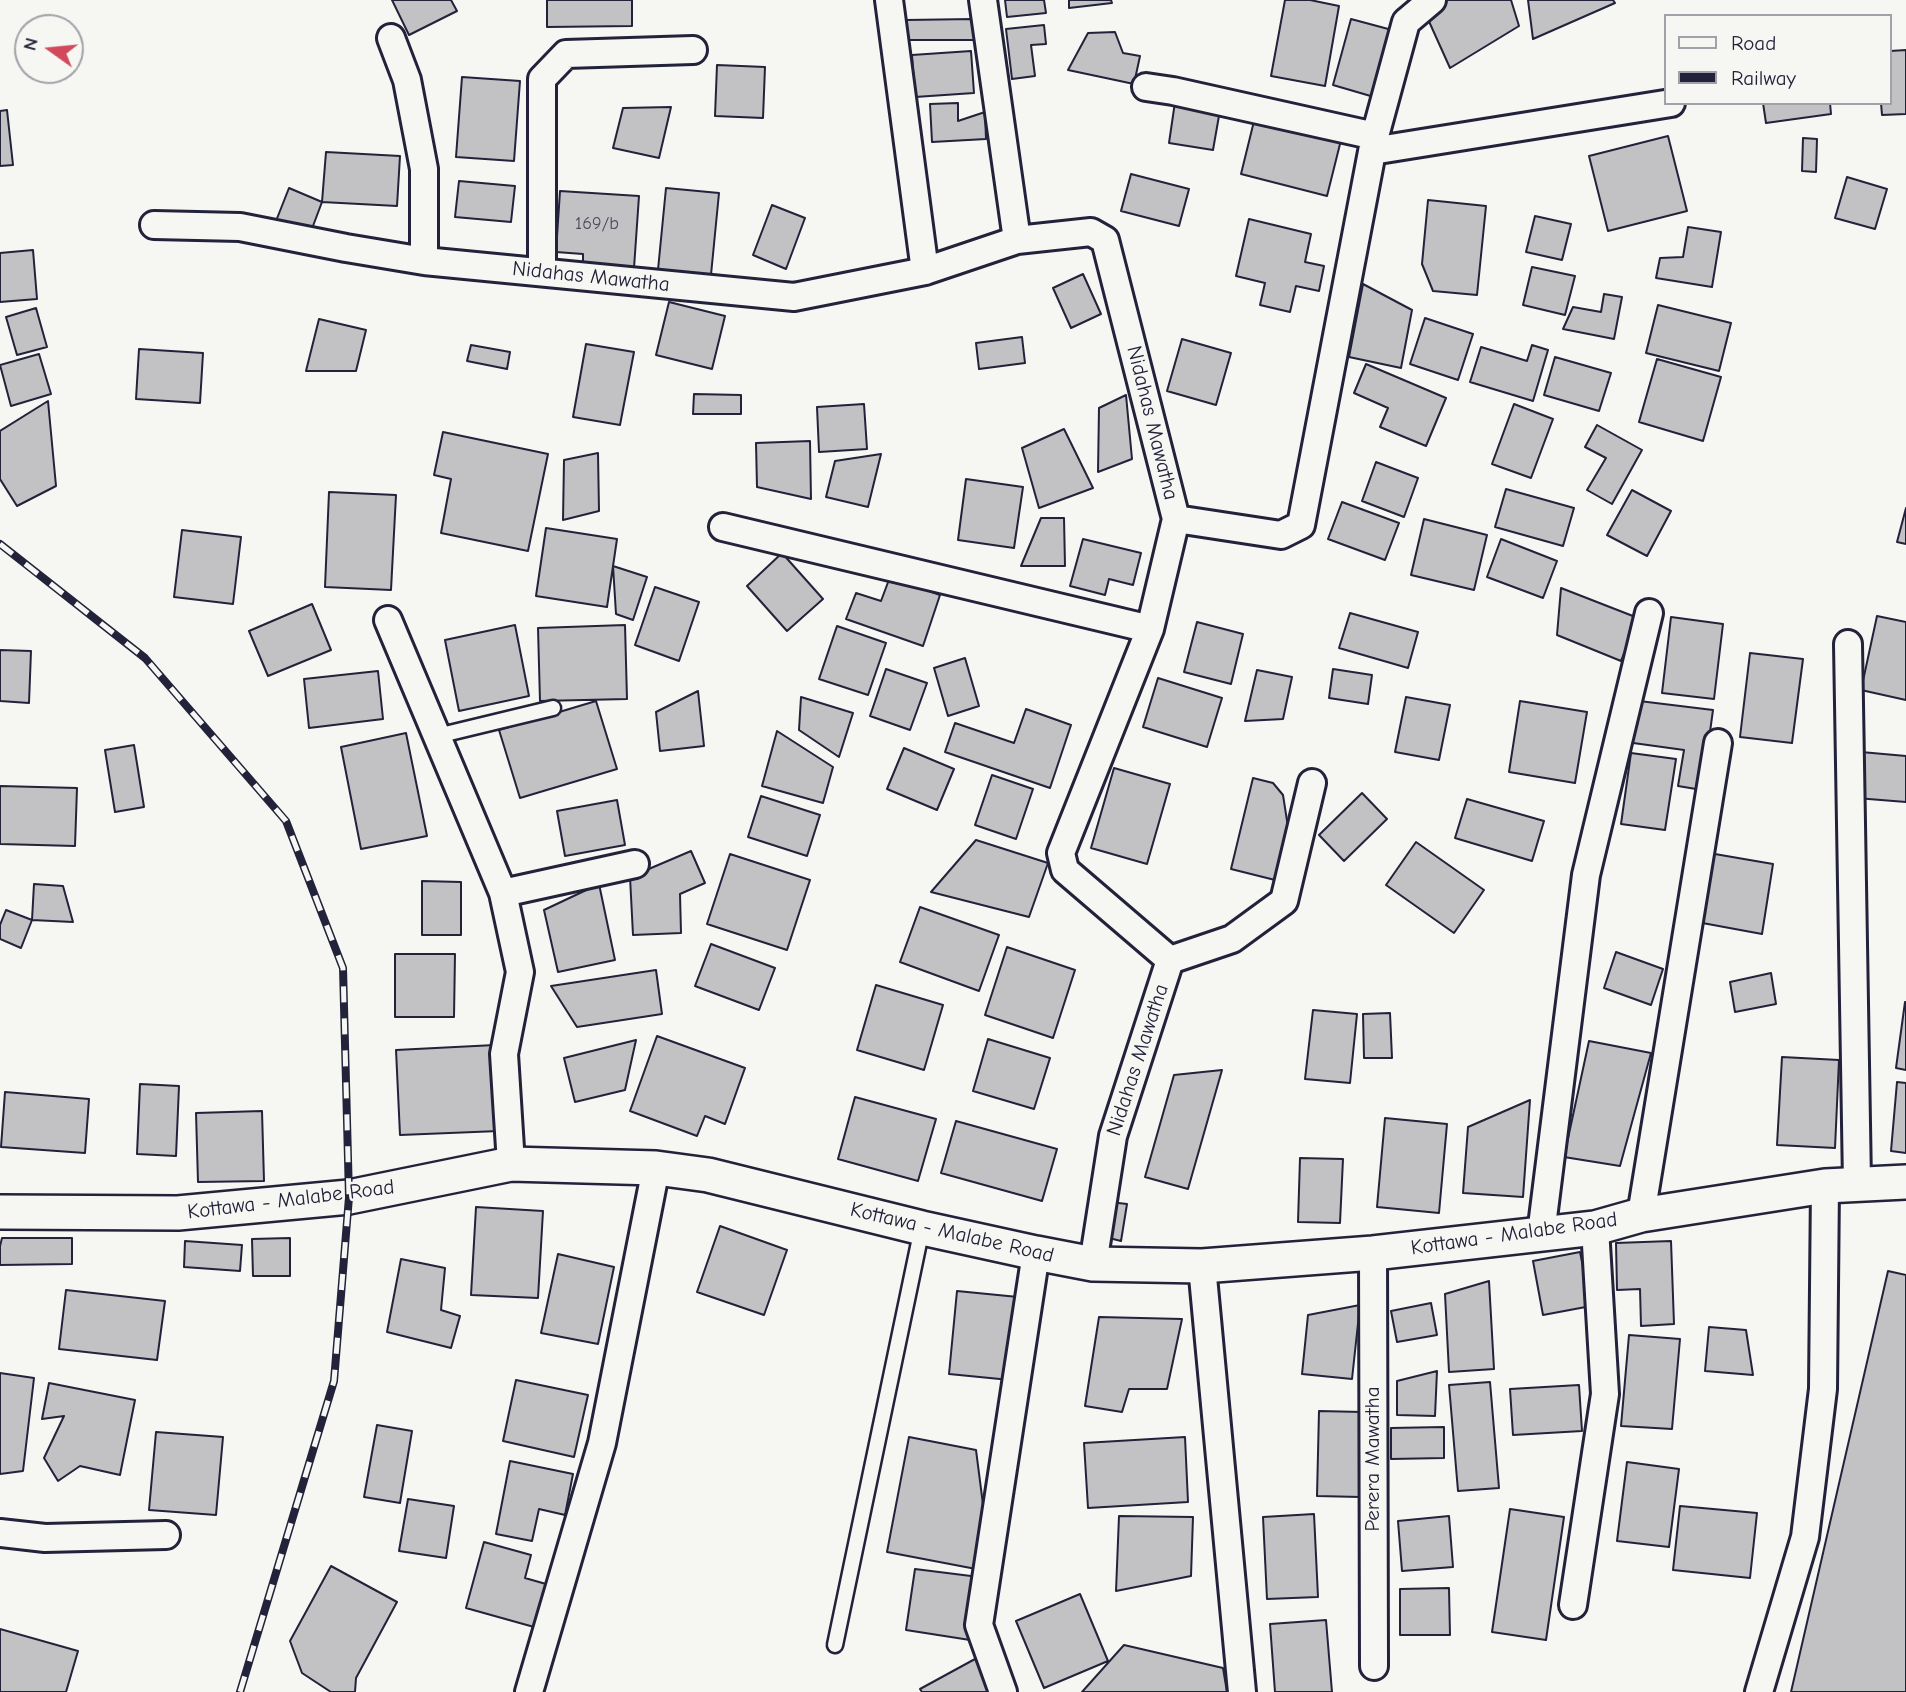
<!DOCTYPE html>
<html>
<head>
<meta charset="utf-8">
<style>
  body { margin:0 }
  #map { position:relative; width:1906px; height:1692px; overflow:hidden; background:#f6f6f2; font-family:"Comic Neue",sans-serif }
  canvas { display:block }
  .legend { position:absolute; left:1664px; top:14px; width:228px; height:91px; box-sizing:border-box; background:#f6f6f2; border:2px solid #a1a1a9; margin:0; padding:9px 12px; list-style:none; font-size:21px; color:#22223b }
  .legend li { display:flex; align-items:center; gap:14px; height:35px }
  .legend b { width:35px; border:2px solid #a1a1a9 }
  .north { position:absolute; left:14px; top:14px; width:70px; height:70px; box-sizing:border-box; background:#f6f6f2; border:2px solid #a1a1a9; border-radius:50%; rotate:285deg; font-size:19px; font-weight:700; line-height:28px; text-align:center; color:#22223b }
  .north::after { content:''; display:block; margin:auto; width:24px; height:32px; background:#d1495b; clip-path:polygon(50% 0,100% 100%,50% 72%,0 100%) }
</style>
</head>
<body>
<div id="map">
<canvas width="1906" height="1692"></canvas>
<ul class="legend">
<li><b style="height:9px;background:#f6f6f2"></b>Road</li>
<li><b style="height:9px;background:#22223b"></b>Railway</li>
</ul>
<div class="north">N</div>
</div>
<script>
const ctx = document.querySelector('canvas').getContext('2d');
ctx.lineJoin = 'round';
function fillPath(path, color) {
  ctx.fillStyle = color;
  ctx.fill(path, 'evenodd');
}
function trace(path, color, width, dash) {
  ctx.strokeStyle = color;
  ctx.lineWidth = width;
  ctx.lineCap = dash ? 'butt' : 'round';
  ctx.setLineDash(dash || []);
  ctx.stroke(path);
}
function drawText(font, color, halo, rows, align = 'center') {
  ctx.font = font + ' "Comic Neue",sans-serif';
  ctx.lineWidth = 5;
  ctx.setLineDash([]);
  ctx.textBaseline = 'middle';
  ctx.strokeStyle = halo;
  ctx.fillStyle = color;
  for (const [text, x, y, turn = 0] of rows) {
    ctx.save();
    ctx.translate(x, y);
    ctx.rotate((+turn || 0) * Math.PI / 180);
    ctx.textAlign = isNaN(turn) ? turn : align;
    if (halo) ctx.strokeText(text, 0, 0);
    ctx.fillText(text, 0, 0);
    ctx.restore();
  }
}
const building = new Path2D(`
  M392,0H451L457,11L409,35Z
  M547,0H632V26L547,27Z
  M1005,0H1044L1046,13L1007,17Z
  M1069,0H1111L1112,3L1069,8Z
  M1285,0H1310L1339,6L1325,86L1271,76Z
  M1447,0H1511L1519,26L1450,68L1427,17Z
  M1528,0H1613L1615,3L1533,39Z
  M974,19V40H907L906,20Z
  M1351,19L1392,30L1374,97L1333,85Z
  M1044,25L1046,44L1031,45L1035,76L1012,79L1006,29Z
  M1115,32L1123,53L1140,56L1134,84L1068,70L1088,33Z
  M1906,50V114L1882,115L1881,103H1890V51Z
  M971,51L974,93L915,97L912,55Z
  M717,65L765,67L763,118L715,116Z
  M462,77L520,81L514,161L456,157Z
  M1175,102L1220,110L1213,150L1169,143Z
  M958,103V121L985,112L986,139L932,142L930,104Z
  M1763,103H1830L1831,114L1766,123Z
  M671,107L659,158L613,148L623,108Z
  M7,110L13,165L0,166V111Z
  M1255,117L1341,140L1327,196L1241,174Z
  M1668,136L1687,211L1608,231L1589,156Z
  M1803,138L1817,139L1816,172L1802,171Z
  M326,152L400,156L397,206L322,202Z
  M1131,174L1189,189L1179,226L1121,211Z
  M1847,177L1887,189L1875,229L1835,218Z
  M459,181L515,186L511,222L455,217Z
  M289,188L322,202L310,234L276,221Z
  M666,188L719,193L710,285L657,280Z
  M560,191L639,196L634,268L583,265V254L556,252Z
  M1428,200L1486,206L1477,295L1433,291L1422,264Z
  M772,205L805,218L786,269L753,255Z
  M1535,216L1571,224L1562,260L1526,252Z
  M1249,219L1311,234L1305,262L1324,266L1319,291L1296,286L1290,312L1260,305L1265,283L1236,276Z
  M1688,227L1721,232L1712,287L1656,278L1660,258L1683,257Z
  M33,250L37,299L0,302V253Z
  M1532,267L1575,276L1565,315L1523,305Z
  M1083,274L1101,314L1071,328L1053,288Z
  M1363,284L1412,310L1401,368L1349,357Z
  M1604,294L1622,297L1614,339L1563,329L1573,307L1601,312Z
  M669,302L725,316L712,369L656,355Z
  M1658,305L1731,323L1719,371L1646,353Z
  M36,308L47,347L17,355L6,317Z
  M1425,318L1473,334L1458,380L1410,364Z
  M319,319L366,330L356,371H306Z
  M1022,337L1025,363L979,369L976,343Z
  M1182,339L1231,353L1216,405L1167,391Z
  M586,344L634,352L620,425L573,417Z
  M471,345L510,352L507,369L467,361Z
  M1532,345L1548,350L1533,401L1470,382L1481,347L1527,361Z
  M139,349L203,353L200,403L136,399Z
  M39,354L51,394L11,406L0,365Z
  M1555,357L1611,373L1599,411L1544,395Z
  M1657,359L1721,377L1703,441L1639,422Z
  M1366,364L1446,398L1426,446L1380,427L1388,408L1354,393Z
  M694,394L741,395V414H693Z
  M1126,395L1132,459L1098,472L1099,408Z
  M48,401L56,486L17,506L0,479V431Z
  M864,404L867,449L819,452L817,407Z
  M1514,404L1553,419L1531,478L1492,464Z
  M1597,425L1642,450L1612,504L1587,490L1606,458L1585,447Z
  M1064,429L1093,488L1039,508L1022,448Z
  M443,432L548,454L528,551L441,533L451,479L434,475Z
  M810,441L811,499L757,487L756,443Z
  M598,453L599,511L563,520L564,460Z
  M881,454L868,507L826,497L835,461Z
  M1376,462L1418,478L1404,517L1362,501Z
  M966,479L1023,487L1014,548L958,540Z
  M1506,489L1574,508L1563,546L1495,527Z
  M1632,490L1671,511L1647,556L1607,535Z
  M329,492L396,495L391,590L325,587Z
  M1342,502L1399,523L1385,560L1328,539Z
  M1906,508V544L1897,542Z
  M1041,518H1064L1065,566H1021Z
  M1424,519L1487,535L1474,590L1411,575Z
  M546,528L617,539L607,607L536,596Z
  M182,530L241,537L233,604L174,597Z
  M1083,539L1141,553L1133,585L1109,579L1105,595L1070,586Z
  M1501,539L1557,561L1543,598L1487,577Z
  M782,553L823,599L787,631L747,586Z
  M613,566L647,577L633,620L616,614Z
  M890,577L940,595L923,646L846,619L856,593L881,601Z
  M655,587L699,602L679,661L635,645Z
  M1561,588L1638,618L1621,661L1557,635Z
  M312,604L331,650L268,676L249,631Z
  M1350,613L1418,632L1408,668L1339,648Z
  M1877,616L1906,622V700L1861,690Z
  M1671,617L1723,624L1714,699L1662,693Z
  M1197,622L1243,634L1231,684L1184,672Z
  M515,625L529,696L459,711L445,640Z
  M625,625L627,699L540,701L538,628Z
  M837,626L886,643L868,695L819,679Z
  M0,650L31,651L29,703L0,701Z
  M1750,653L1803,659L1792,743L1740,737Z
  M965,658L979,706L948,716L934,668Z
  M886,669L927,683L910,730L870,716Z
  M1333,669L1372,675L1368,704L1329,698Z
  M1257,670L1292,677L1283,719L1245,721Z
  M378,671L383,719L309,728L304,679Z
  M1158,678L1222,698L1207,747L1143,727Z
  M698,691L704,746L660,751L656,712Z
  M801,697L853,713L839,757L799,730Z
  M1406,697L1450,705L1439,760L1395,752Z
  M1631,700L1713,710L1702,790L1678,786L1684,750L1626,742Z
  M596,701L617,769L520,798L499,730Z
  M1520,701L1587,712L1575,783L1509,772Z
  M1026,709L1071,725L1050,788L945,752L955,723L1014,743Z
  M777,731L833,767L823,803L762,786Z
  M406,733L427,836L361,849L341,747Z
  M134,745L144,807L115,812L105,750Z
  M904,748L954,769L937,810L887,789Z
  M1861,752L1906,756V802L1856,798Z
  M1631,753L1676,759L1665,830L1621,824Z
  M1114,768L1170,784L1147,864L1091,848Z
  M992,775L1033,789L1016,839L975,825Z
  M1253,778L1273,783L1283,795L1288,827L1275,880L1231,869Z
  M0,786L77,788L75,846L0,844Z
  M1362,793L1387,819L1344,861L1319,835Z
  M761,796L820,815L807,856L748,837Z
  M1467,799L1544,821L1532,861L1455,838Z
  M617,800L625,845L565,856L557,811Z
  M976,840L1048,863L1029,917L931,892Z
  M1416,842L1484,890L1454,933L1386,885Z
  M691,851L705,883L680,894L681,933L633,935L630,877Z
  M1709,853L1773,864L1762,934L1697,922Z
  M730,854L810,880L787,950L707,924Z
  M422,881L461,882V935H422Z
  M34,884L63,886L73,922L32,920Z
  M599,884L615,960L558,972L544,910Z
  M920,907L999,935L979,991L900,962Z
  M6,910L32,920L21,948L0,939V925Z
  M711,944L775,968L759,1010L695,986Z
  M1007,947L1075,970L1053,1038L985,1015Z
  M1616,952L1663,969L1651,1005L1604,988Z
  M395,954H455L454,1017H395Z
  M656,970L662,1014L577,1027L551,986Z
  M1771,973L1776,1004L1735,1012L1730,982Z
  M876,985L943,1005L924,1070L857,1050Z
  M1905,1002H1906V1070L1896,1068Z
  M1313,1010L1357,1014L1350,1083L1305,1079Z
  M1390,1013L1392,1058H1364L1363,1014Z
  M657,1036L745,1068L725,1124L705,1116L697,1136L630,1111Z
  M988,1039L1050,1058L1034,1109L973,1091Z
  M636,1040L625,1090L575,1102L564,1058Z
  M1589,1041L1651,1053L1620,1166L1564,1157Z
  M495,1045L499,1131L400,1135L396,1050Z
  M1782,1057L1839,1060L1835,1148L1777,1145Z
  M1222,1070L1188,1189L1145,1177L1174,1075Z
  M1897,1082L1906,1083V1153L1891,1151Z
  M140,1084L179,1086L176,1156L137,1154Z
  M5,1092L89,1099L85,1153L1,1147Z
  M855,1097L936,1119L918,1181L838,1159Z
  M1530,1100L1523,1197L1463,1193L1468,1127Z
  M262,1111L264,1181L198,1182L196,1113Z
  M1385,1118L1447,1124L1439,1213L1377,1207Z
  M956,1121L1057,1149L1042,1201L941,1173Z
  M1300,1158L1343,1159L1340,1223L1298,1222Z
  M1110,1202L1127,1204L1121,1241L1105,1237Z
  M476,1207L543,1211L538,1298L471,1295Z
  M720,1226L787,1250L764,1315L697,1292Z
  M2,1238H72V1264L0,1265V1246Z
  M290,1238V1276H253L252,1239Z
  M185,1241L242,1245L240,1271L184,1267Z
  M1671,1241L1674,1324L1641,1326L1640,1289L1617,1290L1616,1243Z
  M1580,1252L1591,1306L1543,1315L1533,1261Z
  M558,1254L614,1267L598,1344L541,1333Z
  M401,1259L445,1268L441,1310L460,1316L451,1348L387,1332Z
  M1888,1271L1906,1275V1692H1791Z
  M1489,1281L1494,1369L1449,1372L1445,1294Z
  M66,1290L165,1301L157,1360L59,1349Z
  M957,1291L1018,1297L1010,1380L949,1374Z
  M1431,1303L1437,1335L1397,1342L1391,1311Z
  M1360,1305L1352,1379L1302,1374L1308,1315Z
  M1099,1317L1182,1319L1167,1389H1129L1122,1412L1085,1406Z
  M1709,1327L1746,1330L1753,1375L1705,1371Z
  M1629,1335L1680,1339L1672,1429L1621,1426Z
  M1437,1371L1435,1416L1397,1415V1381Z
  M0,1373L34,1378L23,1471L0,1474Z
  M516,1380L588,1395L574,1457L503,1441Z
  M1490,1382L1499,1488L1458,1491L1449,1385Z
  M49,1383L135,1400L120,1475L80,1466L58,1481L44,1458L64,1416L42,1419Z
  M1579,1385L1582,1431L1513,1435L1510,1389Z
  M1319,1411L1362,1412L1360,1497L1317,1496Z
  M377,1425L412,1431L400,1503L364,1497Z
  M1444,1427V1458L1391,1459V1428Z
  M156,1432L223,1437L216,1515L149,1510Z
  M909,1437L976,1450L985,1520L976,1569L887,1552Z
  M1185,1437L1188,1502L1088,1508L1084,1443Z
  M510,1461L573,1474L565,1515L539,1509L532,1541L496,1534Z
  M1627,1462L1679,1469L1669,1547L1617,1541Z
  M408,1499L454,1506L446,1558L399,1551Z
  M1680,1506L1757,1513L1750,1578L1673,1570Z
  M1510,1509L1564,1517L1546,1640L1492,1632Z
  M1314,1514L1318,1597L1267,1599L1263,1517Z
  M1119,1516L1193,1517L1191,1576L1116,1591Z
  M1449,1516L1453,1567L1402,1571L1398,1521Z
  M484,1542L531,1555L525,1578L546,1584L534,1627L466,1608Z
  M331,1566L397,1602L356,1678L355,1692H331L302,1673L290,1641Z
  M915,1569L979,1577L970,1640L906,1630Z
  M1449,1588L1450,1635H1400V1589Z
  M1080,1594L1108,1661L1044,1688L1016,1621Z
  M1326,1620L1332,1692H1275L1270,1624Z
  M0,1629L78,1651L66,1692H0Z
  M1124,1645L1223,1668L1227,1692H1082Z
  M975,1659L993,1692H922L920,1689Z`);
fillPath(building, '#c2c2c4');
trace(building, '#22223b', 2);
const service = new Path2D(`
  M437,736L553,708
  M835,1645L922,1228`);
const minor = new Path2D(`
  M889,0L925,271
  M983,0L1017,240
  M391,38L407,80L424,169V261
  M1146,87L1173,91L1375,136
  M1372,151L1671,103
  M154,225L240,227L346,248L424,261L794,297L925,271L1017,240L1091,232L1105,240L1176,519L1150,629L1061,853L1065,870L1170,960
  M542,272V79L566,54L693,50
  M1176,519L1281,535L1301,525L1375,136L1406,22L1432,0
  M723,527L1150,629
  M388,620L503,893L520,972L504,1054L511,1164
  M1848,644L1857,1183
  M503,893L635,864
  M1170,960L1232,939L1284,901L1312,783
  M1641,1215L1718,743
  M1541,1234L1586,875L1649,613
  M1373,1253L1374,1666
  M1093,1264L1113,1136L1170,960
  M1202,1266L1242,1692
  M0,1533L45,1538L166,1535
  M1573,1605L1605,1394L1595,1228
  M529,1692L602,1443L656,1168
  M1003,1692L979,1625L1036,1253
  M1759,1692L1805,1537L1823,1389L1825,1186`);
const tertiary = new Path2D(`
  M0,1212L178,1213L349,1197L511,1164L656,1168L708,1175L922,1228L1036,1253L1093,1264L1202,1266L1373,1253L1595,1228L1641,1215L1825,1186L1906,1182`);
trace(service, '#22223b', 19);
trace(minor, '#22223b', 32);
trace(tertiary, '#22223b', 38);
trace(service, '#f6f6f2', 14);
trace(minor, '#f6f6f2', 26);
trace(tertiary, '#f6f6f2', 33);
const rail = new Path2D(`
  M0,544L145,658L286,821L343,968L349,1197L334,1381L240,1692`);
trace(rail, '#22223b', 8);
trace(rail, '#f6f6f2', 5, [16]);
drawText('18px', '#4a4a5d', null, [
  ["169/b",597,224]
]);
drawText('21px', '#22223b', '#f6f6f2', [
  ["Nidahas Mawatha",591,277,6],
  ["Nidahas Mawatha",1152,423,76],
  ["Nidahas Mawatha",1138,1060,-72],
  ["Kottawa - Malabe Road",291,1200,-7],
  ["Kottawa - Malabe Road",952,1233,13],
  ["Kottawa - Malabe Road",1514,1234,-8],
  ["Perera Mawatha",1373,1459,-90]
]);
</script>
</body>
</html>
